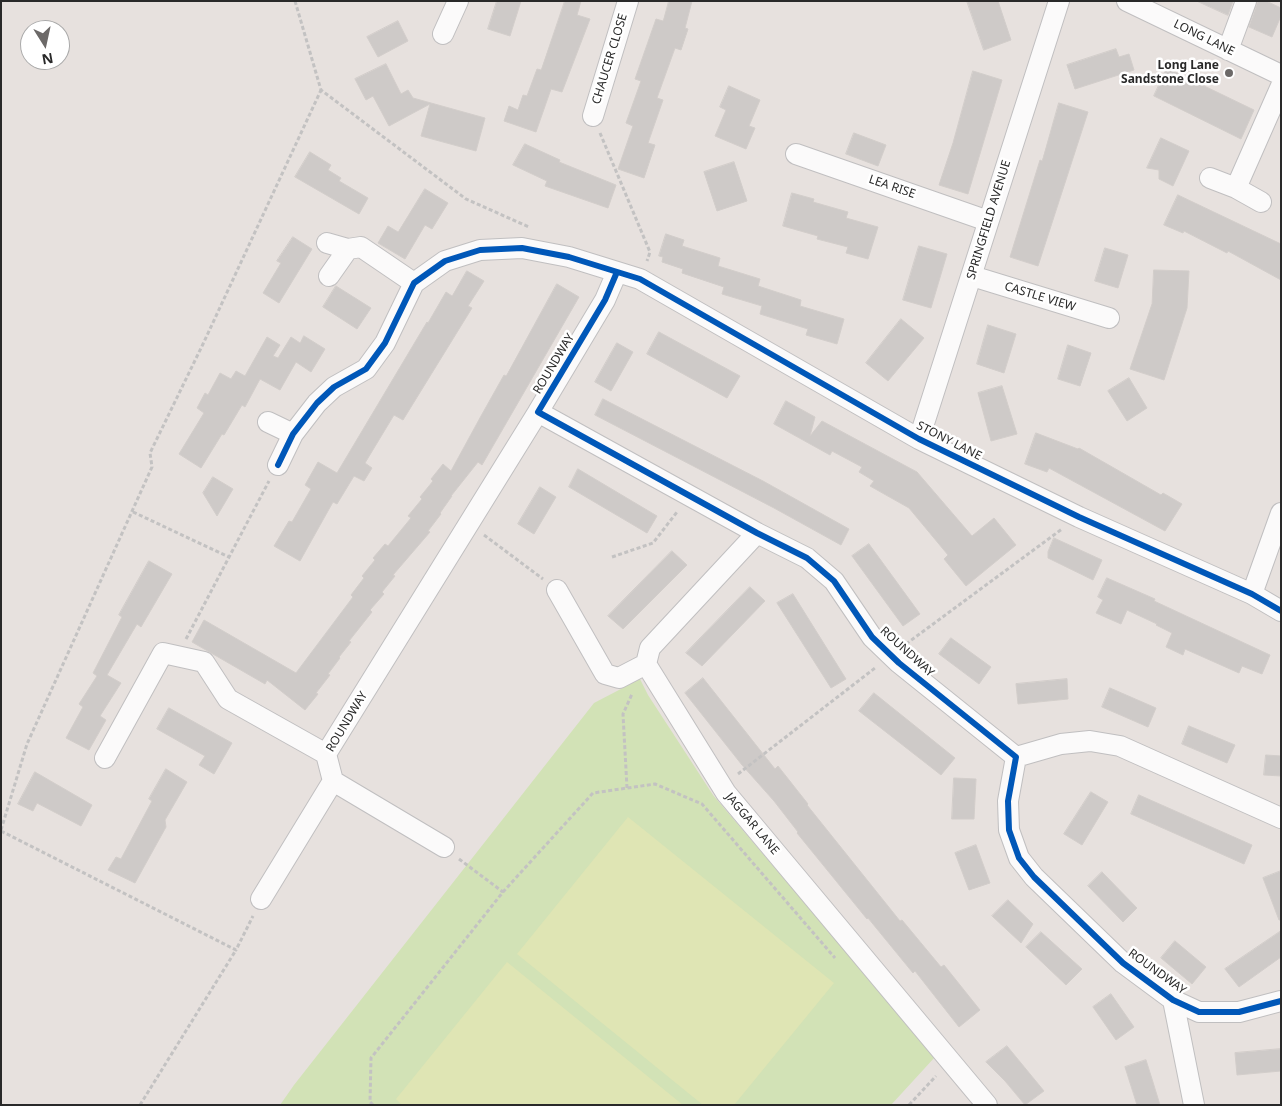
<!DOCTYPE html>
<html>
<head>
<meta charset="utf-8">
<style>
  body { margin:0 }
  #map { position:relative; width:1282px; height:1106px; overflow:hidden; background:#e7e1de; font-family:"Noto Sans",sans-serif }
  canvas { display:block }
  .frame { position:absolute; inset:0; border:2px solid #292929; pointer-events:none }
  .north { position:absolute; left:20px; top:20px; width:50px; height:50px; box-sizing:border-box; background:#fff; border:1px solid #a9a9a9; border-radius:50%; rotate:170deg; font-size:14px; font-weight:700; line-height:20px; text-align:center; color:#292929 }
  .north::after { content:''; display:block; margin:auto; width:18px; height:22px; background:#6c6968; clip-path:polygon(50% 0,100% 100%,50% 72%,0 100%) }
</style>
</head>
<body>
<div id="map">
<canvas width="1282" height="1106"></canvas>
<div class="frame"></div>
<div class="north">N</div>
</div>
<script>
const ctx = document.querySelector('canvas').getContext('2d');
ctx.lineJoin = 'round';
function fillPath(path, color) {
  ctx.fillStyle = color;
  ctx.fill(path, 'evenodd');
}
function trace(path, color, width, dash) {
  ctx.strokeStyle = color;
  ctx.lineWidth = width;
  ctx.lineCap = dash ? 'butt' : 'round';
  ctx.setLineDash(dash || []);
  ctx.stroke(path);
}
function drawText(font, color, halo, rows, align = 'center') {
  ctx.font = font + ' "Noto Sans",sans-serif';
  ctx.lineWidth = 5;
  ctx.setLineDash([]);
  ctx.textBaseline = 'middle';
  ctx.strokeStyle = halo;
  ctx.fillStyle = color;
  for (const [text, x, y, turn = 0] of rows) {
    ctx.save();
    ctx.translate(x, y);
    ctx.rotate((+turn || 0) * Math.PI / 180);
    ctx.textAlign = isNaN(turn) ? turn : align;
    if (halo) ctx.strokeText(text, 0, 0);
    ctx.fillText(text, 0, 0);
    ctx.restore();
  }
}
fillPath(new Path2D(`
  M640,679L648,695L713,795L935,1057L891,1105H280L294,1085L594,703Z`), '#d2e2b6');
fillPath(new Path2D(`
  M628,817L834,983L734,1105H703L517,954Z
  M507,962L683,1105H402L396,1099Z`), '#dfe5b4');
const building = new Path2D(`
  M497,1H521L510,36L488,29Z
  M565,1H581L577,15L590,19L562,92L551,89L536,132L504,121L509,106L518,110L523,95L527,96L537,69L541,70Z
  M669,1H692L685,28L688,29L681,50L675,48L657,98L663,100L648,143L655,145L644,178L618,169L633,126L626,123L641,81L635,79L656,19L663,21Z
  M967,1H998L1011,40L984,50Z
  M1197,1H1233L1228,15Z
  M1258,1H1266L1281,8V16L1272,37L1249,27Z
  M398,21L408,41L378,57L367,37Z
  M1116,49L1119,57L1129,54L1134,70L1075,89L1067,65Z
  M386,64L401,94L408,90L413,98L485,118L476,151L421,136L430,104L389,126L373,96L366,100L355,79Z
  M1167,68L1254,110L1241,139L1154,96Z
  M973,71L1002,80L968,194L939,185L953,143Z
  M729,86L760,100L749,126L755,128L746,149L715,136L726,110L720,107Z
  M1059,103L1088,112L1038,266L1010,257L1040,160L1042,161Z
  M854,133L886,145L878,166L846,154Z
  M1161,138L1189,151L1173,186L1159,179V170L1147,168Z
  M525,144L560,160L559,162L616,185L608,208L545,186L547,181L513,165Z
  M310,152L331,165L328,170L341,178L339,181L368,198L359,214L295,177Z
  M734,162L747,201L717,211L704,172Z
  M425,189L448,203L432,229L425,225L405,259L378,243L388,226L398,232Z
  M792,193L814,199L813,202L848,212L846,218L878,227L868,259L846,253L848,247L817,239L818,236L783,226Z
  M1178,195L1281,244V280L1228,251L1227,253L1184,231L1183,233L1164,225Z
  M666,234L684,240L682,246L720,258L718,266L760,279L758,286L801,300L800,306L844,319L837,344L806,335L808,329L760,314L762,306L722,294L724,287L682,273L683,269L662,262L663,257L659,256Z
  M293,237L312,249L279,303L263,293L281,263L277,261Z
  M919,246L947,254L931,308L903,300Z
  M1105,248L1128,255L1118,288L1095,281Z
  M1154,270L1189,271L1187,308L1164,380L1130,369L1152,304Z
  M467,271L484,281L468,306L472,308L403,420L394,415L365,463L372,468L364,481L354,476L337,504L333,502L300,561L274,546L289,521L292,522L311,489L305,485L318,462L337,473L427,322L428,323L446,292L452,296Z
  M557,284L579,297L482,465L478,462L451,496H452L440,513L441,514L428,531L430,532L393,575L395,576L382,592L384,594L370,610L372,612L349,641L351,642L339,657L340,658L328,674L330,675L316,693L318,694L305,710L267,680L265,684L192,642L204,620L296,673L353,597L351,595L364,578L362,576L375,560L373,558L385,544L388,546L411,518L408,516L422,499L420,497L433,481L431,479L443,464L451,471L481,416L504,375L506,376Z
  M336,286L371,308L357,329L323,307Z
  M901,319L924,338L888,381L866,363Z
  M988,325L1016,334L1004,373L977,364Z
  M659,332L740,376L727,398L647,354Z
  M304,336L325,349L311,372L296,362L280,390L260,379L245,407L242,405L224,435L222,434L201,468L179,454L204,413L197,408L205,393L208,395L220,373L231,379L236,371L245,376L267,337L280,345L273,356L278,358L291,337L300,343Z
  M617,343L633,352L611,391L595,382Z
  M1068,345L1091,353L1080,386L1058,379Z
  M1129,378L1147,408L1127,421L1108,391Z
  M1002,386L1017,434L991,441L978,393Z
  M603,399L763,481L849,529L841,545L774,508L595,415Z
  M786,401L815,417L810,436L822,421L917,472L972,536L994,518L1016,545L966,586L944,559L948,555L909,508L870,486L874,481L859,472L862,467L832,451L830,455L774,424Z
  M1036,433L1078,449L1079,448L1161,495L1163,493L1182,504L1165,531L1049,468L1047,472L1025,464Z
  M578,469L657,516L647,533L569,487Z
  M213,477L233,489L217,516L203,493Z
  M540,487L556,497L534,534L518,524Z
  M1054,538L1102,560L1093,580L1048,558V552Z
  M869,544L920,614L903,626L852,556Z
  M672,551L687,565L623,629L608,616Z
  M149,561L172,574L141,627L137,624L107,675L121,683L100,716L106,720L89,750L66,738L83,707L79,704L97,676L93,673L122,617L119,615Z
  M1107,578L1155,599L1154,601L1270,655L1262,674L1242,666L1239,673L1185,649L1183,655L1166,647L1172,633L1156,625L1157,624L1127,610L1121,624L1096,613L1103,600L1098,597Z
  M750,587L765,601L702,666L686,653Z
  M793,594L846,679L831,688L777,603Z
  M951,638L991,667L979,684L939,654Z
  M703,678L775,769L778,766L808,804L807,805L900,921L902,920L941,967L944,965L980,1010L959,1027L915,971L913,973L868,918L867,919L797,833L798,832L774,801L742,765L685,693Z
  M1067,679L1068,699L1018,704L1016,684Z
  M1110,688L1156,708L1148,727L1102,707Z
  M874,693L955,758L941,775L859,711Z
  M169,708L232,743L214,774L199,765L205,756L157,729Z
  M1189,726L1235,745L1227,763L1182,744Z
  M1266,755L1281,756V776L1264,775Z
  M166,769L187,782L165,820L166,827L135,883L108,870L116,857L121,859L152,801L149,799Z
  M35,772L92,805L81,826L37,803L33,811L18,804Z
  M954,778L976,779L974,819H952Z
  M1091,792L1108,802L1082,845L1064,834Z
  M1139,795L1252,845L1244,864L1131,814Z
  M976,845L990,883L969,890L955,853Z
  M1281,871V920H1279L1263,878Z
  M1102,872L1137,908L1123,922L1088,886Z
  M1008,900L1033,924L1021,943L992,916Z
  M1281,931V957L1239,987L1225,969Z
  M1041,932L1082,969L1066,985L1026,947Z
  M1175,941L1206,967L1192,984L1161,958Z
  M1111,994L1134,1027L1116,1040L1093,1007Z
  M1007,1046L1044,1091L1025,1105L1005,1081L986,1062Z
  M1281,1049V1071L1237,1075L1235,1053Z
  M1146,1060L1152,1079L1160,1105H1137L1125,1067Z`);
fillPath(building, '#cecac8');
trace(building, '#d2cdca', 1);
const minor = new Path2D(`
  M1127,1L1281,75
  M443,34L458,1
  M1228,50L1246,1
  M593,116L628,1
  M796,154L988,221
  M1210,178L1236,188L1261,202
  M1236,188L1281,86
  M327,243L348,249
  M617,272L605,300L538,412L757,533L807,558L834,581L872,637L899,663L1016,757L1008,801L1009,830L1019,858L1034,877L1123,963L1173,1000L1199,1012H1239L1281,1001
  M329,276L348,249L361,247L414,283
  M972,276L1109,318
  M268,422L293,434
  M919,439L1059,1
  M278,465L293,434L317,403L334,387L366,369L385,343L414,283L445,261L480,250L522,248L569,257L640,279L919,439L1079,517L1252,594L1281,611
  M757,533L650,648L646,664L726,793L987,1105
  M557,590L605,674L619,678L646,664
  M1252,594L1281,513
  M1016,757L1061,744L1090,741L1120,746L1281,818
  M105,758L163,653L204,662L228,699L326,754
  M444,847L333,781L326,754L538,412
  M261,899L333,781
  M1173,1000L1194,1105`);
trace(minor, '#c0bfc0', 22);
trace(new Path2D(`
  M295,1L321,90L466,199L529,227
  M600,133L650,252L647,261
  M133,512L229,557
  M484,535L543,579
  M612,557L653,543L677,512
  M186,639L269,481
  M906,644L1062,529
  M738,774L875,668
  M627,788L623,714L632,694
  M1,830L27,744L152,467L150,453L203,344L321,90
  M1,831L236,950L253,916
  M459,859L503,892
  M140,1105L236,950
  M373,1105L370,1102L371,1058L503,892L593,793L655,784L702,804L835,958
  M909,1105L936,1076`), '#c3c2c2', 3, [4, 2.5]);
trace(minor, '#fbfafa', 20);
trace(new Path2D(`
  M617,272L605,300L538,412L757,533L807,558L834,581L872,637L899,663L1016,757L1008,801L1009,830L1019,858L1034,877L1123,963L1173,1000L1199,1012H1239L1281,1001
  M278,465L293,434L317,403L334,387L366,369L385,343L414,283L445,261L480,250L522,248L569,257L640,279L919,439L1079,517L1252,594L1281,611`), '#0057b8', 6);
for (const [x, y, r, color] of [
  [1229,73,5,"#6c6968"]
]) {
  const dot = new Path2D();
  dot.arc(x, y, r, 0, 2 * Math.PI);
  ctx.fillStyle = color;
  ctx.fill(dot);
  trace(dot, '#fff', 2);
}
drawText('12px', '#292929', '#fff', [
  ["LONG LANE",1204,38,26],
  ["CHAUCER CLOSE",610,59,-73],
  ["LEA RISE",892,187,19],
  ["SPRINGFIELD AVENUE",989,220,-73],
  ["CASTLE VIEW",1040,297,17],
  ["ROUNDWAY",554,364,-59],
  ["STONY LANE",949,441,27],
  ["ROUNDWAY",907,652,42],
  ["ROUNDWAY",347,722,-59],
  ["JAGGAR LANE",752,824,50],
  ["ROUNDWAY",1157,972,36]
]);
drawText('bold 12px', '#292929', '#fff', [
  ["Long Lane",1219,66],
  ["Sandstone Close",1219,80]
], 'right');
</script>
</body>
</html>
